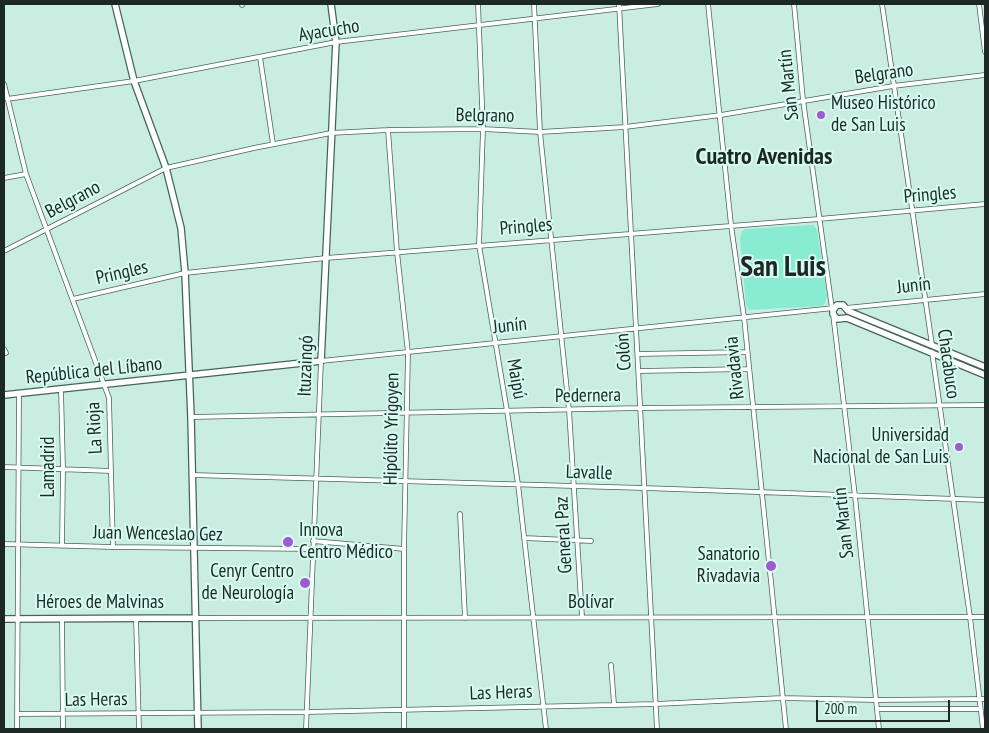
<!DOCTYPE html>
<html>
<head>
<meta charset="utf-8">
<style>
  body { margin:0 }
  #map { position:relative; width:989px; height:733px; overflow:hidden; background:#caede2; font-family:"PT Sans Narrow",sans-serif }
  canvas { display:block }
  .frame { position:absolute; inset:0; border:5px solid #1b2825; pointer-events:none }
  .scale { position:absolute; left:816px; top:700px; width:134px; height:22px; box-sizing:border-box; border:2px solid #1b2825; border-top:0; padding-left:6px; font-size:15px; line-height:18px; white-space:nowrap; color:#1b2825; -webkit-text-stroke:4px #d7fbf0; paint-order:stroke }
</style>
</head>
<body>
<div id="map">
<canvas width="989" height="733"></canvas>
<div class="frame"></div>
<div class="scale">200 m</div>
</div>
<script>
const ctx = document.querySelector('canvas').getContext('2d');
ctx.lineJoin = 'round';
function fillPath(path, color) {
  ctx.fillStyle = color;
  ctx.fill(path, 'evenodd');
}
function trace(path, color, width, dash) {
  ctx.strokeStyle = color;
  ctx.lineWidth = width;
  ctx.lineCap = dash ? 'butt' : 'round';
  ctx.setLineDash(dash || []);
  ctx.stroke(path);
}
function drawText(font, color, halo, rows, align = 'center') {
  ctx.font = font + ' "PT Sans Narrow",sans-serif';
  ctx.lineWidth = 4;
  ctx.setLineDash([]);
  ctx.textBaseline = 'middle';
  ctx.strokeStyle = halo;
  ctx.fillStyle = color;
  for (const [text, x, y, turn = 0] of rows) {
    ctx.save();
    ctx.translate(x, y);
    ctx.rotate((+turn || 0) * Math.PI / 180);
    ctx.textAlign = isNaN(turn) ? turn : align;
    if (halo) ctx.strokeText(text, 0, 0);
    ctx.fillText(text, 0, 0);
    ctx.restore();
  }
}
fillPath(new Path2D(`
  M810,225H814L817,230L827,296L825,304L821,306L749,310L746,305L740,238L742,231L745,229Z`), '#89ebd1');
const street = new Path2D(`
  M242,4V5
  M478,4L483,129L479,245L507,411L518,484L546,729
  M534,4L540,132L569,410L582,617
  M619,4L657,729
  M708,4L731,225L744,317L786,729
  M794,4L803,100L832,309
  M882,4L932,345
  M979,4L985,52
  M260,57L273,144
  M4,84L26,174L109,398L113,547
  M7,99L134,81L336,42L658,4
  M388,130L397,252L408,353L404,549V729
  M4,178L26,174
  M4,251L166,168L254,148L331,133L388,130L483,129L540,132L625,127L721,115L893,86L985,75
  M73,299L185,273L326,258L819,219L985,204
  M846,308L985,294
  M833,314L855,496L879,729
  M4,349L6,353
  M932,352L970,617L983,729
  M638,354L747,352
  M639,371L749,369
  M61,389L63,469L62,546
  M191,417L641,408L985,405
  M4,467L111,471
  M192,475L644,488L985,500
  M460,514L465,618
  M524,538L591,541
  M313,541L404,549
  M4,544L113,547L313,549
  M136,618L139,729
  M196,618L985,617
  M62,619L63,729
  M611,665L614,704
  M877,709H980
  M17,714L307,712L656,704L782,698L876,700L985,699
  M17,729L19,394
  M306,729L321,361L834,308`);
const secondary = new Path2D(`
  M115,4L134,81L166,168L181,228L185,273L191,417L198,729
  M985,367L848,311L843,305H837L833,310V314L837,319L847,318L985,375
  M4,395L321,361L336,42L331,4
  M4,619L196,618`);
trace(street, '#44645b', 5.5);
trace(secondary, '#44645b', 8);
trace(street, '#fff', 4);
trace(secondary, '#fff', 5.5);
for (const [x, y, r, color] of [
  [821,115,5,"#9e5bd0"],
  [959,447,5,"#9e5bd0"],
  [288,542,6,"#9e5bd0"],
  [771,566,6,"#9e5bd0"],
  [305,583,6,"#9e5bd0"]
]) {
  const dot = new Path2D();
  dot.arc(x, y, r, 0, 2 * Math.PI);
  ctx.fillStyle = color;
  ctx.fill(dot);
  trace(dot, '#d7fbf0', 2);
}
drawText('19px', '#1b2825', '#d7fbf0', [
  ["Ayacucho",329,31,-9],
  ["Belgrano",884,74,-8],
  ["San Martín",789,85,-96],
  ["Belgrano",485,116,1],
  ["Pringles",930,195,-5],
  ["Belgrano",73,200,-28],
  ["Pringles",526,227,-5],
  ["Pringles",122,273,-13],
  ["Junín",914,286,-6],
  ["Junín",510,326,-6],
  ["Colón",624,352,-94],
  ["Chacabuco",948,364,82],
  ["Ituzaingó",306,366,-88],
  ["Rivadavia",735,368,-96],
  ["República del Líbano",94,371,-6],
  ["Maipú",516,379,80],
  ["Pedernera",588,396,-1],
  ["La Rioja",95,428,-93],
  ["Hipólito Yrigoyen",392,429,-89],
  ["Lamadrid",49,467,-90],
  ["Lavalle",589,473,2],
  ["San Martín",844,523,-96],
  ["Juan Wenceslao Gez",158,534,1],
  ["General Paz",564,535,-93],
  ["Héroes de Malvinas",100,603],
  ["Bolívar",591,603],
  ["Las Heras",501,693,-2],
  ["Las Heras",96,700,-1]
]);
drawText('19px', '#1b2825', '#d7fbf0', [
  ["Museo Histórico",831,104,"left"],
  ["de San Luis",831,126,"left"],
  ["Universidad",949,436],
  ["Nacional de San Luis",949,458],
  ["Innova",299,531,"left"],
  ["Centro Médico",299,553,"left"],
  ["Sanatorio",760,555],
  ["Rivadavia",760,577],
  ["Cenyr Centro",294,572],
  ["de Neurología",294,594]
], 'right');
drawText('bold 24px', '#1b2825', '#d7fbf0', [
  ["Cuatro Avenidas",764,157]
]);
drawText('bold 29px', '#1b2825', '#d7fbf0', [
  ["San Luis",783,268]
]);
</script>
</body>
</html>
